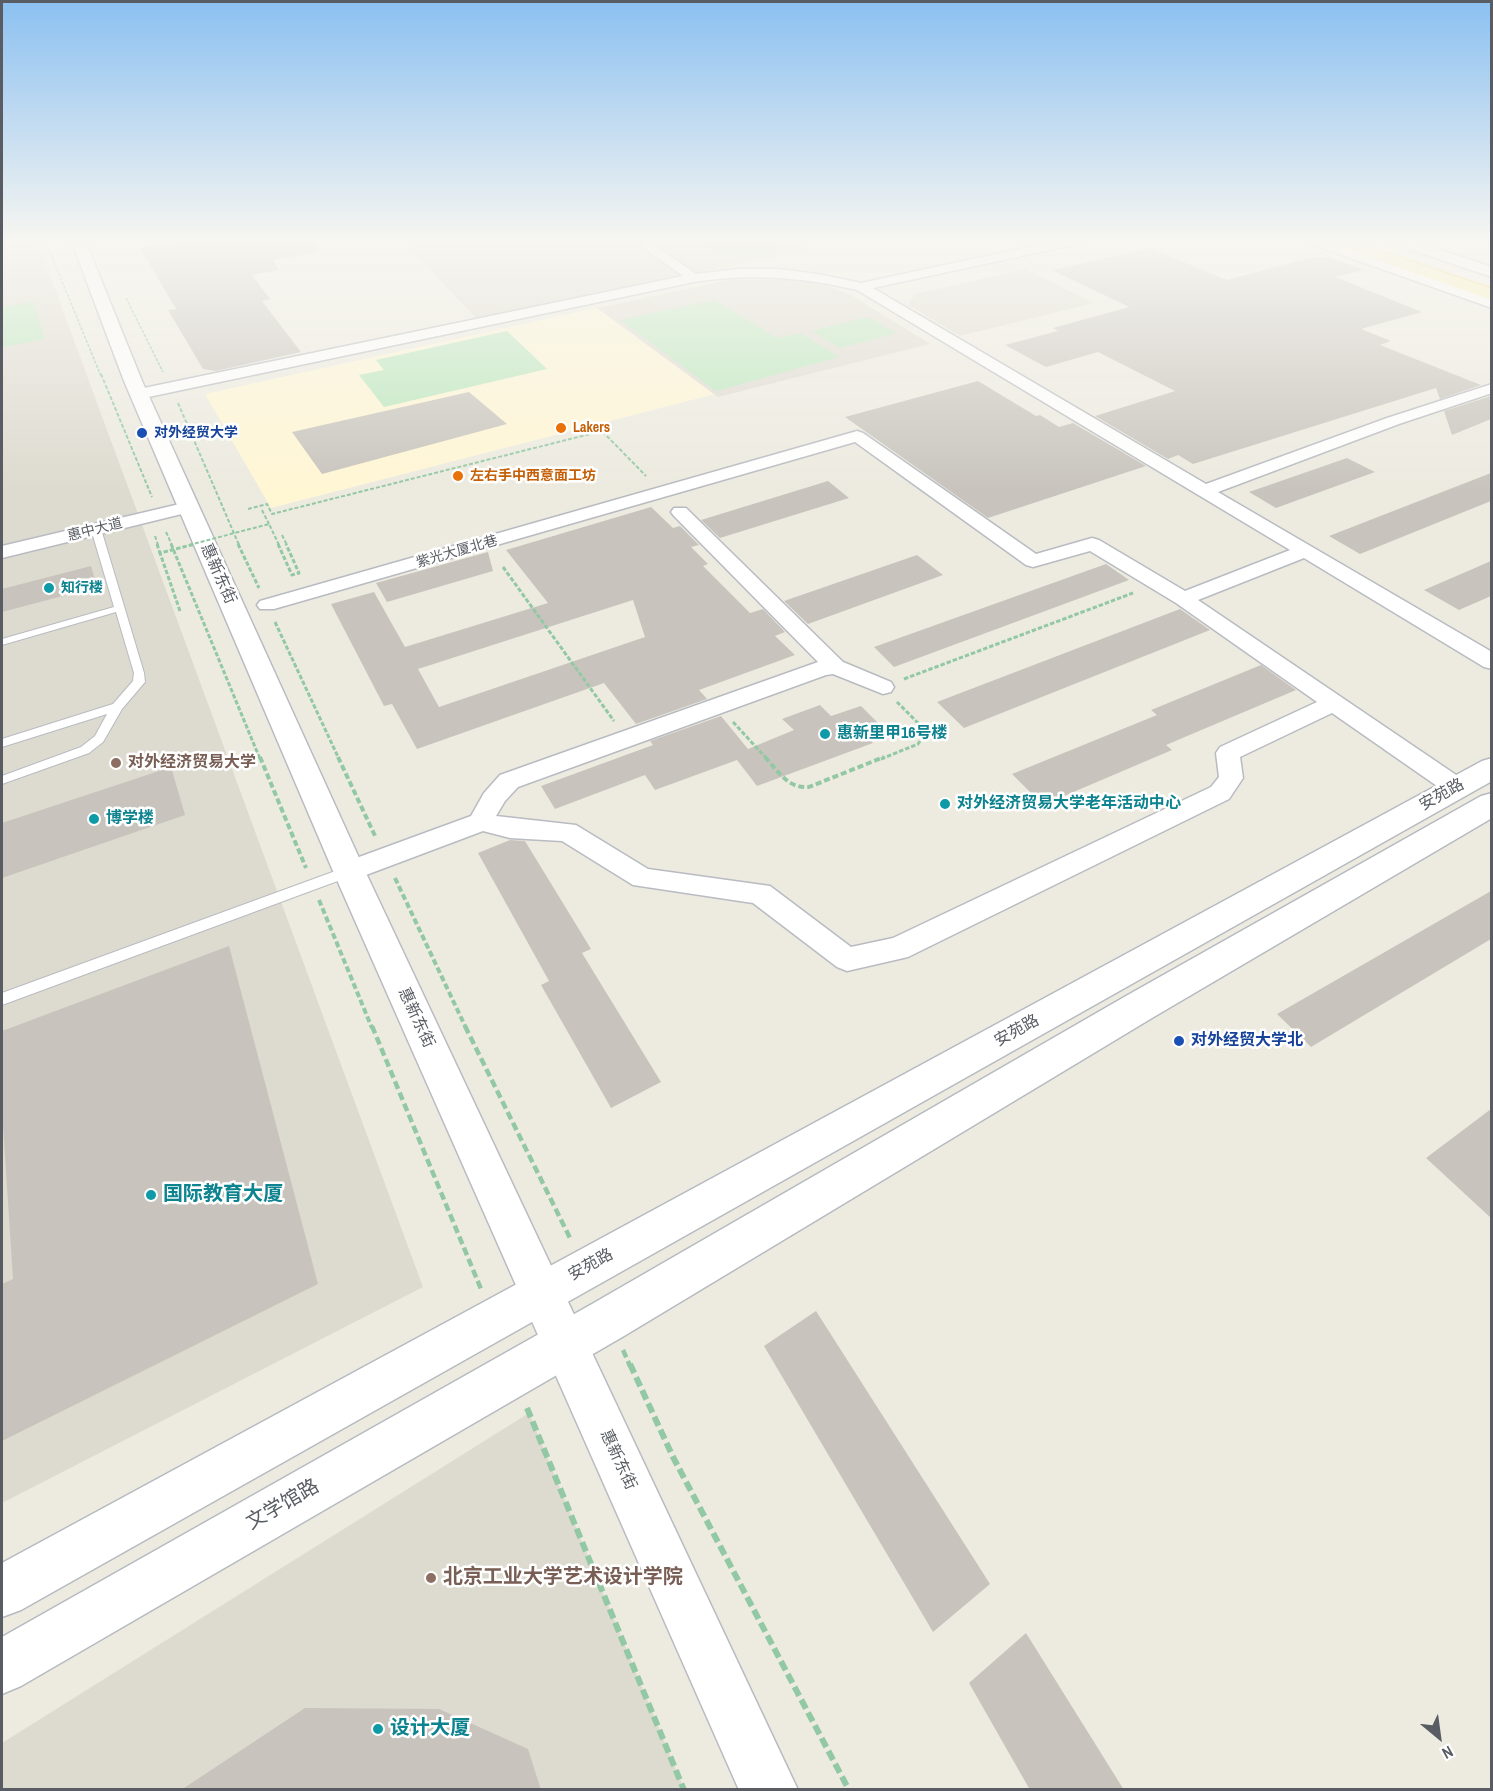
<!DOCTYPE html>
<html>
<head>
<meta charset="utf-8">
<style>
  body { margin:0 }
  #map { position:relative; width:1493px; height:1791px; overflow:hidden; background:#edebe0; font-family:"Archivo Narrow",sans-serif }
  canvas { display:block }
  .frame { position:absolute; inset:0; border:3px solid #595d63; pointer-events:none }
  .north { position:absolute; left:1409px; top:1707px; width:60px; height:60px; -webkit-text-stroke:4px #fff; paint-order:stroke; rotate:151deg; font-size:16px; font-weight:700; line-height:24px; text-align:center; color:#595d63 }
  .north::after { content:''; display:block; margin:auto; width:21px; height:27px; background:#595d63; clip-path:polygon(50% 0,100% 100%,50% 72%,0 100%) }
</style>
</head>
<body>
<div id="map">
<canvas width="1493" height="1791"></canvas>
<div class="frame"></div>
<div class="north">N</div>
</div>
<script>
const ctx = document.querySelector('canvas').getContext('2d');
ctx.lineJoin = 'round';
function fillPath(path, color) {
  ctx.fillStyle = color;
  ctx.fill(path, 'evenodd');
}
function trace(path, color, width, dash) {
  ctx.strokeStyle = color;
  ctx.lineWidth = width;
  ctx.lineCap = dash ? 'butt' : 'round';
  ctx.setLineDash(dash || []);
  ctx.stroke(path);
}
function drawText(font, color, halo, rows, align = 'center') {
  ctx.font = font + ' "Archivo Narrow","Noto Sans SC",sans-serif';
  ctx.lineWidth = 5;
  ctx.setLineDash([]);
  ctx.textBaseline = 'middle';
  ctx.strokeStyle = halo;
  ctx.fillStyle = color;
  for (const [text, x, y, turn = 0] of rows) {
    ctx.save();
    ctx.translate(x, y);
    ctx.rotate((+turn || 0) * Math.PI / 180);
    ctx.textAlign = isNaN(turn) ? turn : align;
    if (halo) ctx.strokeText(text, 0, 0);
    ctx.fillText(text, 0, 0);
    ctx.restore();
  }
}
fillPath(new Path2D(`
  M597,308L715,394L271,508L205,394Z`), '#fff6d4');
fillPath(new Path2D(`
  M2,240H37L423,1287L2,1503Z
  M449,240H791L809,250L476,318L408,247Z
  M1025,269L1094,303L960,336L908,305L915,294Z
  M734,279L790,280L825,285L851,295L930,344L718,397L597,308Z
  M529,1413L684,1789H2V1743Z`), '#dddacf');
fillPath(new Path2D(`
  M697,240H782L783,243C770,261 732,259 714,250C708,248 703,243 697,240Z
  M714,300L777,338L801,333L839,357L716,391L620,320Z
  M33,302L45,339L2,347V307Z
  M867,317L897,333L840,348L812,331Z
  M507,331L547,369L384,407L359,375L384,370L376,360Z`), '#bae7bc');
fillPath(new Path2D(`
  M183,240H318L319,252L273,260L279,270L252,275L270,299L262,301L301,352L216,371L203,369L168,310L176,309L140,248Z
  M1150,248L1227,280L1316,256L1322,258L1329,257L1364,270L1335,277L1422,312L1361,329L1391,341L1380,345L1481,385L1440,399L1436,388L1193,464L1178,455L1168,459L1095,416L1175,391L1098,352L1046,367L1005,345L1058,331L1053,328L1129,307L1052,270Z
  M978,381L1036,416L1040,415L1059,427L1073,423L1146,466L988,518L845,417Z
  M469,392L507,424L322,474L292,432Z
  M1491,396V419L1452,435L1444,411Z
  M1347,458L1375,472L1276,508L1249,492Z
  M1491,473V501L1360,554L1329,536Z
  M828,481L849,498L720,538L701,520Z
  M651,507L673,528L680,526L699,545L691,547L708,564L703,566L750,613L763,609L785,632L775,636L795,655L699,690L707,699L636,724L604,683L417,749L392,704L384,706L331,604L374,592L405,647L548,603L506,550ZM633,600L645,637L439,707L418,669Z
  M488,552L493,571L387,602L376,583Z
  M917,555L943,575L808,624L784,601Z
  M1491,561V596L1459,610L1424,590Z
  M1106,564L1129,580L894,667L874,647Z
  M91,566L97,587L2,612V589Z
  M1180,609L1210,630L964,728L937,702Z
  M1261,665L1296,690L1166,745L1172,750L1043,805L1012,774L1157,715L1151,710Z
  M820,705L831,716L861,706L878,723L861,730L873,743L757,786L737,760L655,790L645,775L555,809L541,786L653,745L650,741L721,716L748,749L794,730L782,719Z
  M171,767L185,815L2,878V823Z
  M510,840L525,841L591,949L582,953L661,1082L611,1108L541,985L549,981L478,853Z
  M1491,891V939L1311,1047L1277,1014Z
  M229,946L318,1284L2,1441V1284L13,1279L2,1110V1031Z
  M1491,1109V1218L1426,1158Z
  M816,1311L990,1584L933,1632L764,1346Z
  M1026,1633L1124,1790H1030L969,1683Z
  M305,1708L439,1709L528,1749L541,1790H181Z`), '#c8c4bd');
const service = new Path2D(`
  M16,240H31L2,246V242Z
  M96,526L101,529L144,673L145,682L122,709L103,742L89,753L2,784V776L81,747L95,736L107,714L2,747V739L113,704L133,681L134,673L116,612L2,645V639L114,607L91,529Z
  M349,866L356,871L354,875L2,1005V993Z`);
const minor = new Path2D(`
  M633,240H647L696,274L737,269H778L818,274L861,283L1061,240H1084L1078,244L873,288L1206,484L1387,418L1492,384V393L1399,424L1218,492L1492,652V669L1484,667L1304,558L1198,600L1465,781L1468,787L1465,793L1456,796L1447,793L1332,713L1240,757L1243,778L1229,799L908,957L847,971L837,967L753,903L633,885L562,841L510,838L483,831L358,878L349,881L340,878L336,871L340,864L471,816L484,793L500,775L818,662L674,516L671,512L674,508H686L843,662L891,682L894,687L891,692L883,694L833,674L826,675L518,787L505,801L496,816L576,825L648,869L770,886L851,947L893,938L1211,787L1219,777L1216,753L1220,747L1317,702L1176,603L1090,551L1033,567L1026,565L855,442L274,609H260L257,605L260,601L857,431L863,433L1036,554L1092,538L1099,540L1185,591L1290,550L857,290C802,277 750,273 694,282L139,399L131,394L139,389L683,276Z
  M188,502L194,503L197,507L194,511L2,558V546Z`);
const tertiary = new Path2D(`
  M71,240H85L142,381L365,871L798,1790H739L333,871L124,381Z
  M1306,240H1327L1492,297V308L1308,243Z
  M1389,240H1411L1492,267V277L1391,243Z`);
const secondary = new Path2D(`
  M1492,758V781L21,1610L2,1617V1563L1482,761Z
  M1492,793V818L1152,1018L624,1336L21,1686L2,1694V1637L592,1304L1126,996L1481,796Z`);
const primary = new Path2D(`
  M1327,240H1348L1492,289V300L1329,243Z`);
trace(service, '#b8bbc1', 2);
trace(minor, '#b8bbc1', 3);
trace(tertiary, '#b8bbc1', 3);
trace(secondary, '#b6bac0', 3);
trace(primary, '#fad04c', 3);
trace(new Path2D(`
  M45,240L101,376
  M126,298L163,372`), '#93c8a4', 1.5, [3, 1.5]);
trace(new Path2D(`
  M101,374L152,497
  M178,403L239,545
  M248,509L267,504L272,514L602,431L646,476
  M262,510L269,524
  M166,532L172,545
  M155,536L158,545`), '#93c8a4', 2, [4, 2]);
trace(new Path2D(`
  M157,544L160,553
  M171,544L260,759
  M238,544L259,588
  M503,567L614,721
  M275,622L339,759
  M904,679L1133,593
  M733,722L767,759
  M881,759L918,744L925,734L923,728L897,702`), '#93c8a4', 3, [4.5, 2]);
trace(new Path2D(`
  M260,757L306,868
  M338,757L376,838
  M765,757C778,771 788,789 809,787L884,757
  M395,878L466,1028
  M319,900L372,1028`), '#93c8a4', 4, [6, 3]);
trace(new Path2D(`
  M372,1026L481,1289
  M465,1026L571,1240
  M623,1350L630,1366`), '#93c8a4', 4.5, [8, 4]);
trace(new Path2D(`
  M630,1364L673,1457L849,1790
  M527,1408L684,1790`), '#93c8a4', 6, [10, 4.5]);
fillPath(service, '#fff');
fillPath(minor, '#fff');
fillPath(tertiary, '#fff');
fillPath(secondary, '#fff');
fillPath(primary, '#fff3a4');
trace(new Path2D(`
  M282,535L287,545
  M189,545L269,524L279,545`), '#93c8a4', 2, [4, 2]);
trace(new Path2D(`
  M278,544L292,575L299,573L286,544
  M180,611L160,553L195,544`), '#93c8a4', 3, [4.5, 2]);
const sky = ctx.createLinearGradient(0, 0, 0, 491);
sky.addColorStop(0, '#8bc0f1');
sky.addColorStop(0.49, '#f7f6f1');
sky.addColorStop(1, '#f7f6f100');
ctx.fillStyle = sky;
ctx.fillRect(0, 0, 1493, 491);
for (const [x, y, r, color] of [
  [561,428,6,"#e8710a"],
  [142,433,6,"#1a4fb4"],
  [458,476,6,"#e8710a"],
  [49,588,6,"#0f9aa8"],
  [825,734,6,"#0f9aa8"],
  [116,763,6,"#8d6e63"],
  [945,804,6,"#0f9aa8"],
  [94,819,6,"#0f9aa8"],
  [1179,1041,6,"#1a4fb4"],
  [151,1195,6,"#0f9aa8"],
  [431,1578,6,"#8d6e63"],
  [378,1729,6,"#0f9aa8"]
]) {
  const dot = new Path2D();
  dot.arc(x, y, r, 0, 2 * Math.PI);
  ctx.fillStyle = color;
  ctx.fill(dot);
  trace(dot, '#fff', 2);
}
drawText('bold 14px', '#c56008', '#fff', [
  ["Lakers",573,428],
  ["左右手中西意面工坊",470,476]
], 'left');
drawText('bold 14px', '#164399', '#fff', [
  ["对外经贸大学",154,433]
], 'left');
drawText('14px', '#595d63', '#fff', [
  ["惠中大道",95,530,-14],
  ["紫光大厦北巷",457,552,-16]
]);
drawText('bold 14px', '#0d838f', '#fff', [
  ["知行楼",61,588]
], 'left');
drawText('16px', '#595d63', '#fff', [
  ["惠新东街",218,574,66],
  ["安苑路",1442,795,-29],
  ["惠新东街",416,1018,65],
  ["安苑路",1017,1031,-29],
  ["安苑路",591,1265,-29],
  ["惠新东街",618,1460,65]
]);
drawText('bold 16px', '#0d838f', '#fff', [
  ["惠新里甲16号楼",837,734],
  ["对外经济贸易大学老年活动中心",957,804],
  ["博学楼",106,819]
], 'left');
drawText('bold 16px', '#785e54', '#fff', [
  ["对外经济贸易大学",128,763]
], 'left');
drawText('bold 16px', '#164399', '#fff', [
  ["对外经贸大学北",1191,1041]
], 'left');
drawText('bold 20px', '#0d838f', '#fff', [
  ["国际教育大厦",163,1195],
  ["设计大厦",390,1729]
], 'left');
drawText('20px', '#595d63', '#fff', [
  ["文学馆路",283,1505,-30]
]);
drawText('bold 20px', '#785e54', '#fff', [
  ["北京工业大学艺术设计学院",443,1578]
], 'left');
</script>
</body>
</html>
